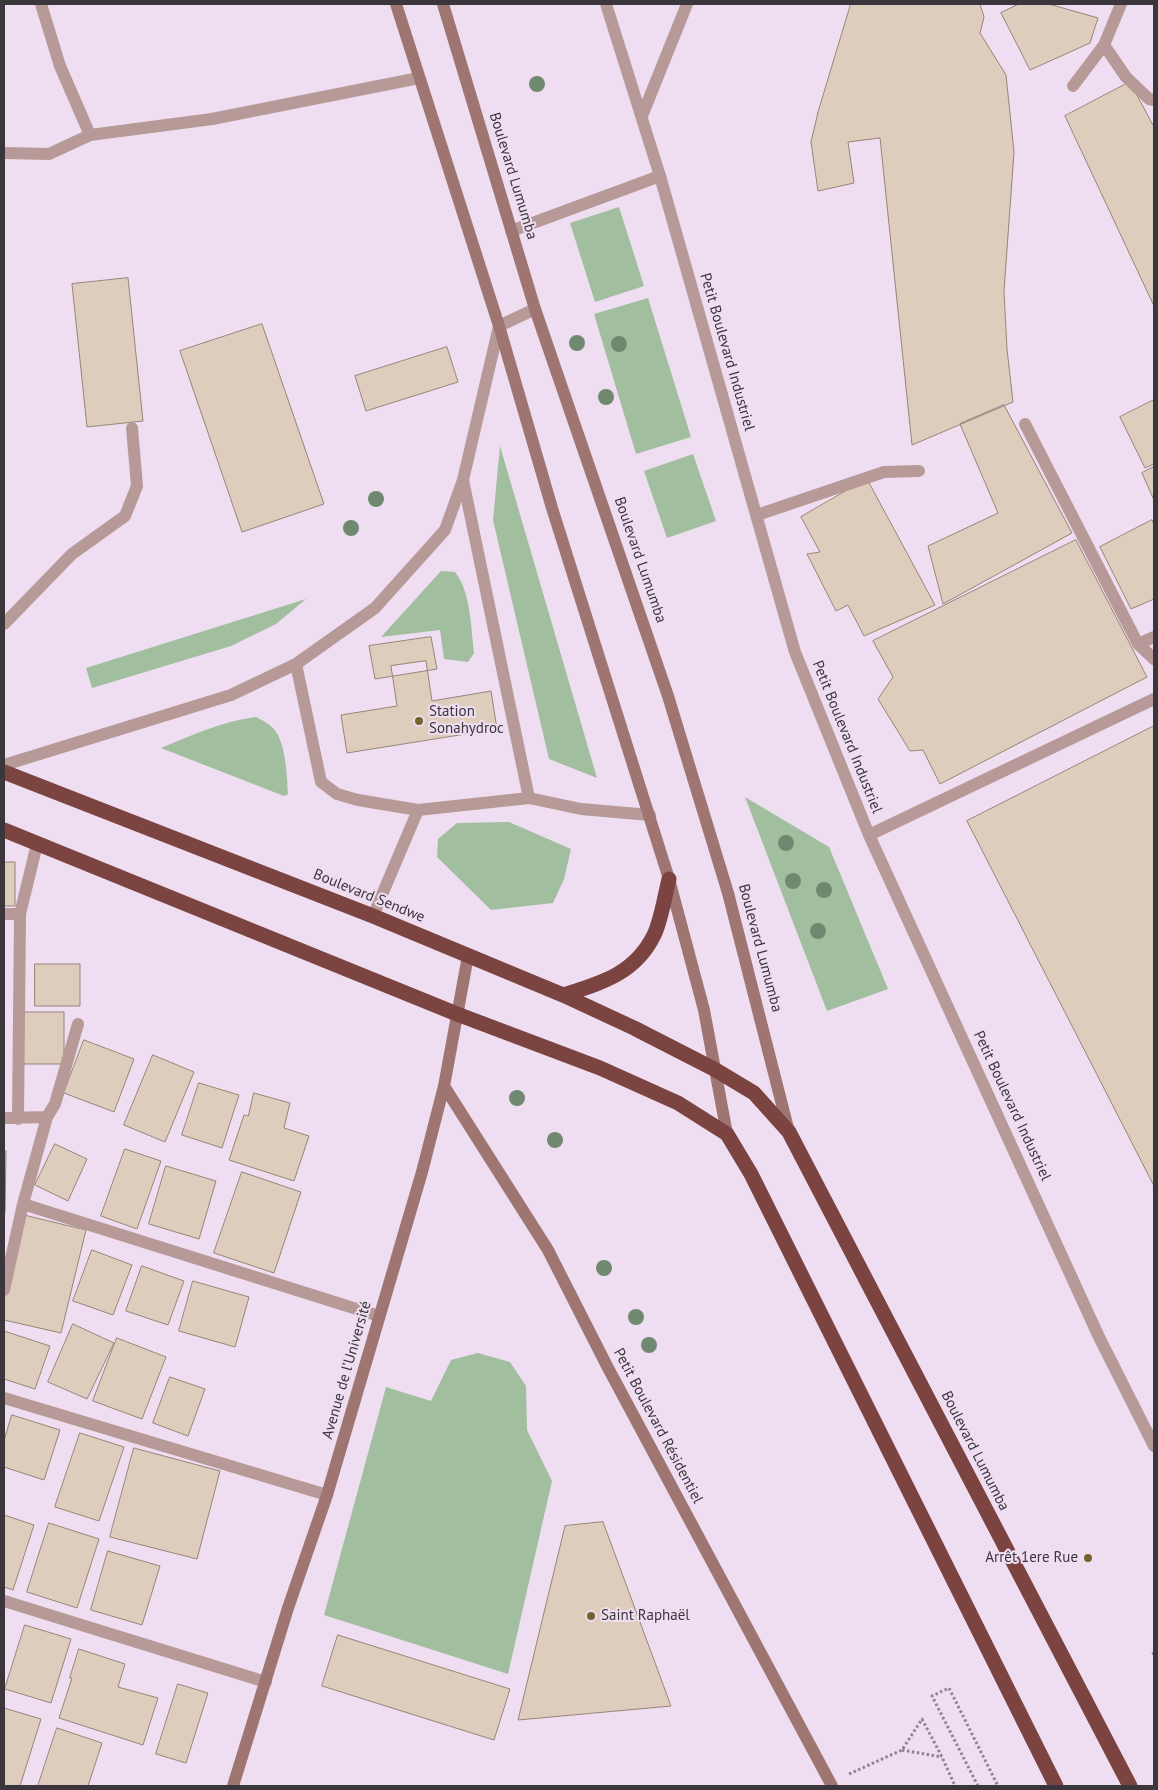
<!DOCTYPE html>
<html>
<head>
<meta charset="utf-8">
<style>
  body { margin:0 }
  #map { position:relative; width:1158px; height:1790px; overflow:hidden; background:#efdef1; font-family:"PT Sans",sans-serif }
  canvas { display:block }
  .frame { position:absolute; inset:0; border:5px solid #3b353c; pointer-events:none }
</style>
</head>
<body>
<div id="map">
<canvas width="1158" height="1790"></canvas>
<div class="frame"></div>
</div>
<script>
const ctx = document.querySelector('canvas').getContext('2d');
ctx.lineJoin = 'round';
function fillPath(path, color) {
  ctx.fillStyle = color;
  ctx.fill(path, 'evenodd');
}
function trace(path, color, width, dash) {
  ctx.strokeStyle = color;
  ctx.lineWidth = width;
  ctx.lineCap = dash ? 'butt' : 'round';
  ctx.setLineDash(dash || []);
  ctx.stroke(path);
}
function drawText(font, color, halo, rows, align = 'center') {
  ctx.font = font + ' "PT Sans",sans-serif';
  ctx.lineWidth = 4;
  ctx.setLineDash([]);
  ctx.textBaseline = 'middle';
  ctx.strokeStyle = halo;
  ctx.fillStyle = color;
  for (const [text, x, y, turn = 0] of rows) {
    ctx.save();
    ctx.translate(x, y);
    ctx.rotate((+turn || 0) * Math.PI / 180);
    ctx.textAlign = isNaN(turn) ? turn : align;
    if (halo) ctx.strokeText(text, 0, 0);
    ctx.fillText(text, 0, 0);
    ctx.restore();
  }
}
fillPath(new Path2D(`
  M619,207L644,286L595,302L570,223Z
  M648,298L691,437L636,454L594,314Z
  M500,446L597,778L549,759L493,520Z
  M693,454L716,521L667,538L644,471Z
  M441,571L455,572C471,592 471,629 474,653L468,662L444,659L440,630L381,637Z
  M306,599L276,624L231,646L92,688L86,668Z
  M256,717C262,720 269,724 273,728C286,741 287,777 288,794L284,796L161,748C193,735 222,721 256,717Z
  M745,797L829,847L888,989L827,1011Z
  M509,822L571,849L564,879L553,903L491,910L437,857L438,839L457,823Z
  M478,1353L510,1362L526,1386L527,1430L552,1481L508,1674L324,1615L386,1387L431,1401L451,1360Z`), '#a1be9e');
const building = new Path2D(`
  M851,4H980L984,17L980,33L1006,75L1014,152L1004,291L1007,349L1013,402L912,445L880,138L848,142L854,183L818,191L811,142L818,112Z
  M1019,4H1049L1098,18L1090,43L1030,70L1001,13Z
  M1130,82L1154,127V306L1065,116Z
  M128,278L143,421L87,427L72,284Z
  M262,324L324,504L242,532L180,351Z
  M447,347L458,382L366,411L355,376Z
  M1154,400V464L1145,468L1120,417Z
  M1004,405L1072,533L943,604L928,546L998,513L960,424Z
  M1154,467V500L1142,473Z
  M867,479L935,605L864,636L848,605L836,611L807,554L820,552L801,517Z
  M1152,520L1154,525V599L1131,609L1100,547Z
  M1076,540L1147,677L940,784L923,750L910,751L878,699L893,677L873,641Z
  M431,637L437,669L375,679L369,646Z
  M426,661L432,701L491,691L497,729L347,753L341,715L397,706L391,666Z
  M1154,726V1186L967,821Z
  M4,862H15V906H4Z
  M35,964H80V1006H35Z
  M24,1012H64V1064H24Z
  M84,1040L134,1059L114,1112L64,1093Z
  M153,1055L194,1072L165,1142L124,1125Z
  M199,1083L239,1095L222,1148L182,1135Z
  M254,1093L290,1103L284,1128L309,1136L294,1181L229,1160L244,1115L248,1116Z
  M55,1144L87,1159L68,1201L35,1185Z
  M125,1149L161,1161L137,1229L101,1216Z
  M4,1151H6L5,1213H4Z
  M166,1166L216,1181L199,1239L149,1224Z
  M242,1172L301,1192L274,1273L214,1253Z
  M24,1215L86,1230L61,1333L4,1320V1298Z
  M92,1250L132,1265L113,1315L73,1301Z
  M142,1266L184,1281L168,1325L126,1311Z
  M193,1281L249,1297L235,1347L179,1331Z
  M73,1324L114,1343L87,1399L48,1382Z
  M4,1331L50,1346L35,1389L4,1379Z
  M117,1338L166,1357L142,1419L93,1401Z
  M170,1377L205,1389L188,1436L153,1423Z
  M12,1415L60,1430L44,1480L4,1467V1441Z
  M80,1433L124,1447L99,1521L55,1507Z
  M134,1448L220,1471L197,1559L110,1537Z
  M4,1515L34,1525L13,1590L4,1587Z
  M603,1522L671,1706L518,1720L565,1526Z
  M49,1523L99,1539L77,1608L27,1592Z
  M108,1551L160,1566L142,1625L91,1610Z
  M25,1625L71,1639L51,1703L5,1689Z
  M338,1635L510,1689L494,1740L322,1686Z
  M79,1649L125,1664L118,1687L158,1698L143,1745L59,1718L72,1678H70Z
  M178,1684L208,1693L186,1763L156,1754Z
  M4,1708L41,1719L20,1786H4Z
  M57,1728L102,1743L88,1786H38Z`);
fillPath(building, '#deccbc');
trace(building, '#958576', 1);
trace(new Path2D(`
  M1152,1654L1154,1653
  M902,1750L942,1757
  M849,1774L902,1750L922,1719L942,1757L955,1786
  M978,1786L932,1696L949,1688L998,1786`), '#8f8491', 3, [2.5, 2.5]);
trace(new Path2D(`
  M41,4L60,66L90,135
  M1104,45L1126,77L1149,99L1154,100
  M1073,86L1104,45L1121,4
  M4,153L49,154L90,135L212,119L419,78
  M511,231L660,176
  M463,480L529,798
  M757,515L884,472L919,471
  M4,624L72,554L125,516L137,486L132,428
  M296,664L321,782L337,794L358,800L418,810L529,798L581,809L650,815
  M4,765L231,695L296,664L375,608L445,530L463,480L499,326L535,309
  M373,916L418,810`), '#b79a97', 12);
trace(new Path2D(`
  M606,4L660,176L795,652L869,835L1099,1337L1154,1446
  M642,116L687,4
  M1025,424L1138,644L1154,659
  M1138,644L1154,637
  M869,835L1154,699
  M4,914H20
  M4,1118L47,1117
  M18,1119L20,914L37,844
  M23,1204L379,1316
  M4,1290L23,1204L47,1117L55,1104L78,1024
  M4,1398L327,1495
  M4,1601L266,1682`), '#b79a97', 12);
trace(new Path2D(`
  M396,4L499,326L552,508L669,879L704,1010L727,1134
  M443,4L535,309L668,696L728,893L789,1132
  M444,1086L548,1250L607,1366L832,1786
  M233,1786L288,1608L327,1495L422,1172L444,1086L468,956`), '#9f7572', 12);
trace(new Path2D(`
  M4,772L373,916L563,995L634,1028L714,1069L754,1093L789,1132L1130,1786
  M4,830L457,1014L600,1068L678,1103L727,1134L751,1174L1056,1786
  M563,995C601,983 635,974 654,935C661,921 665,895 669,879`), '#7c4441', 15);
ctx.fillStyle = '#6f8970';
for (const [x, y] of [
  [537,84],
  [577,343],
  [619,344],
  [606,397],
  [376,499],
  [351,528],
  [786,843],
  [793,881],
  [824,890],
  [818,931],
  [517,1098],
  [555,1140],
  [604,1268],
  [636,1317],
  [649,1345]
]) {
  ctx.beginPath();
  ctx.arc(x, y, 8, 0, 2 * Math.PI);
  ctx.fill();
}
for (const [x, y, r, color] of [
  [419,721,5,"#766231"],
  [1088,1558,5,"#766231"],
  [591,1616,5,"#766231"]
]) {
  const dot = new Path2D();
  dot.arc(x, y, r, 0, 2 * Math.PI);
  ctx.fillStyle = color;
  ctx.fill(dot);
  trace(dot, '#efdef1', 2);
}
drawText('15px', '#3b353c', '#efdef1', [
  ["Boulevard Lumumba",513,176,73],
  ["Petit Boulevard Industriel",727,352,74],
  ["Boulevard Lumumba",640,560,71],
  ["Petit Boulevard Industriel",847,737,68],
  ["Boulevard Sendwe",369,896,22],
  ["Boulevard Lumumba",760,948,75],
  ["Petit Boulevard Industriel",1012,1106,65],
  ["Avenue de l’Université",347,1370,-74],
  ["Petit Boulevard Résidentiel",658,1426,62],
  ["Boulevard Lumumba",975,1451,63]
]);
drawText('15px', '#3b353c', '#efdef1', [
  ["Station",429,712],
  ["Sonahydroc",429,729],
  ["Arrêt 1ere Rue",1078,1558,"right"],
  ["Saint Raphaël",601,1616]
], 'left');
</script>
</body>
</html>
